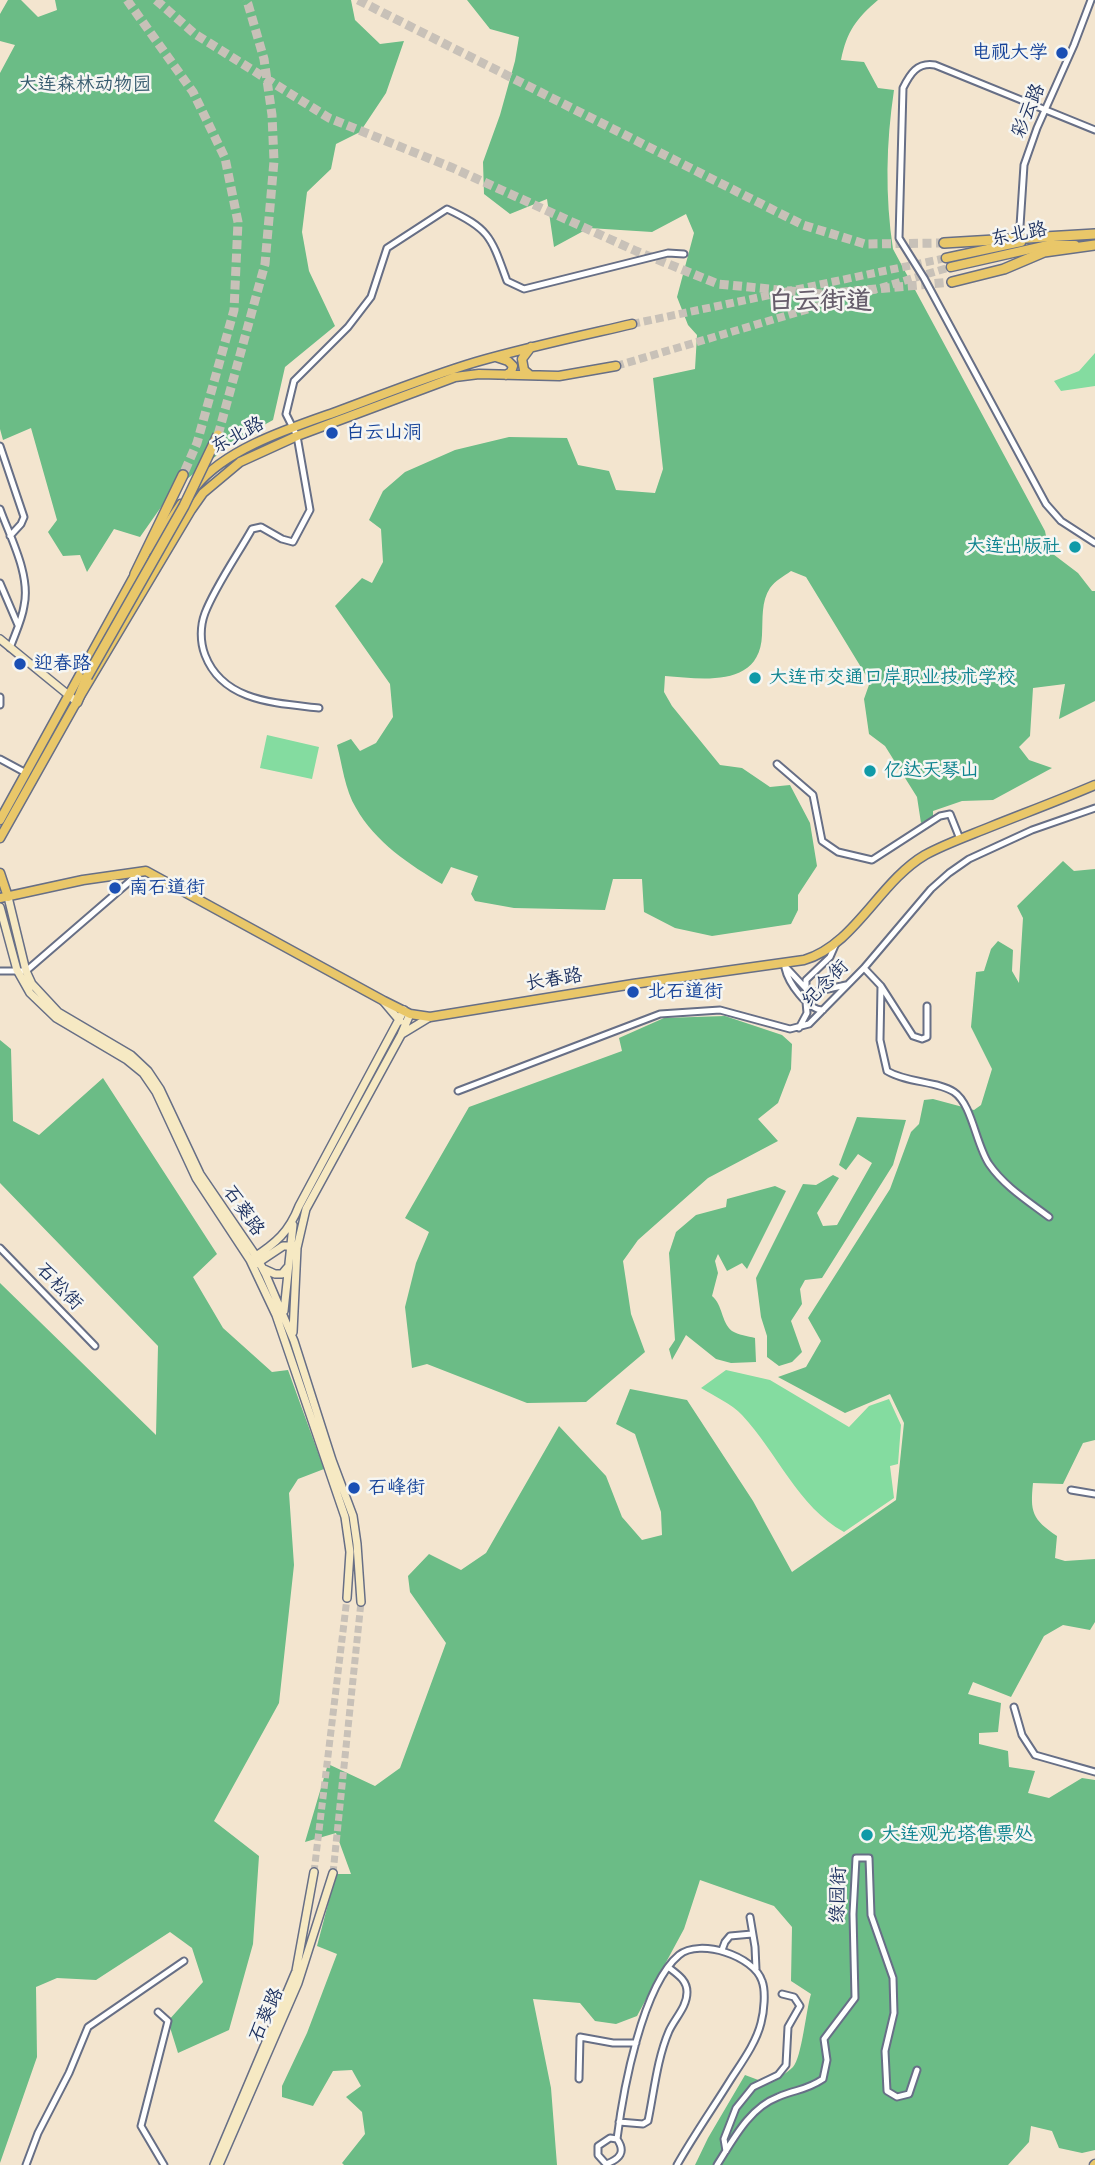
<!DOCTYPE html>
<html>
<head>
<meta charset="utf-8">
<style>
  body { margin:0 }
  canvas { display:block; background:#f3e5cf }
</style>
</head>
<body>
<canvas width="1095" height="2165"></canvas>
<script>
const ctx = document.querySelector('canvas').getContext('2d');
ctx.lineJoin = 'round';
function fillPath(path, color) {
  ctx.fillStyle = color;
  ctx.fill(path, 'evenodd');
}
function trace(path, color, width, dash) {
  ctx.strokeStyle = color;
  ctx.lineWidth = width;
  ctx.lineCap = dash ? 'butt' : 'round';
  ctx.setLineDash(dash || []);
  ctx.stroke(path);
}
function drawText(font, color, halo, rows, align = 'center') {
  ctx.font = font + ' "Balsamiq Sans","LXGW WenKai TC",sans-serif';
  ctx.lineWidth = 5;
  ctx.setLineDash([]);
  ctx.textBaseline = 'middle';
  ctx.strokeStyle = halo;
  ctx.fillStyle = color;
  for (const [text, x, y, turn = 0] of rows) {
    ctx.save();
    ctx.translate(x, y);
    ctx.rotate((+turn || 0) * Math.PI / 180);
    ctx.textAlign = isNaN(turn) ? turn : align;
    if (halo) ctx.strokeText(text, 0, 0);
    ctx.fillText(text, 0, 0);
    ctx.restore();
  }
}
fillPath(new Path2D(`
  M1095,353V386L1061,391L1054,381L1079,371Z
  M267,735L319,747L312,779L260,768Z
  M726,1370L770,1380L849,1427L869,1406L889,1399L901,1425L898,1464L890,1466L894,1498L844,1532C798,1507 777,1452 742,1415C732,1404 714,1396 701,1388Z`), '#84dca0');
fillPath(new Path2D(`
  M8,0H21L38,17L57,10L55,0H351L355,20L380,44L404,41L386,93L360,132L336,144L331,169L307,192L302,232L309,271L335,326L285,367L273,420L235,441L173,490L140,537L114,529L87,572L80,555L63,556L48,532L57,520L31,428L3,440L0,429V73L15,45L0,41V14Z
  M467,0H878C856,19 847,31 841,60L864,62L878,88L894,90C886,143 885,196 893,249L1045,531L1049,551L1078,573L1092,591H1095V701L1059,719L1065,684L1033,688L1030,736L1019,747L1029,760L1052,768L993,800L962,801L933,811V817L921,823L917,797L885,746L869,734L864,699L870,682L806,577L791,571C784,576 775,581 770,588C761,602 763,618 762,635C760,688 703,679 665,676L664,692L672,706L720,765L742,768L770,787L790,785L810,823L817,866L798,895V910L791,924L712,936L675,928L644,912L642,879H613L605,910L514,908L475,901L471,894L478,876L451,867L442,884C410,865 375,842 356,808C345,790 342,764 337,745L351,739L360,751L376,743L393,717L390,684L335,606L362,578L372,583L383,562L381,529L369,520L383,491L405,472L455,450L509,437L567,438L578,465L609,471L616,490L655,493L663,469L653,378L695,369L697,335L688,325L677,297L694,233L686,214L652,232L589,228L554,247L547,199L510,214L484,194L483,162L500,115L515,61L519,37L490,29Z
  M1063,861L1074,871L1095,869V1440L1083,1443L1063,1484L1033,1483C1030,1512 1032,1519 1057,1536L1055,1558L1065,1561L1095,1559V1622L1090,1630L1063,1625L1044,1636L1011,1697L973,1682L968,1694L1001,1703L998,1732L979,1733V1744L1008,1751L1009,1767L1035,1771L1028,1793L1049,1798L1082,1778L1095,1780V2150L1082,2153L1059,2148L1052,2131L1031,2126L1029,2142L1008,2165H695L708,2138L745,2075L769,2084C776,2079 787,2073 793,2067C802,2057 806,2010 811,1994L791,1981L792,1927L774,1906L700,1880L684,1929L637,2016L616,2024L595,2021L580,2003L533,1999L551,2088L557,2165H344L342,2163L365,2134L362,2112L346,2097L361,2086L352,2070L333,2071L313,2106L282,2097V2086L307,2033L337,1954L317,1946L336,1874H351L336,1833L305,1842L328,1764L375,1786L400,1768L446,1643L410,1592L408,1576L429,1554L461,1570L486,1553L559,1426L606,1476L622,1517L642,1540L662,1535L661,1512L635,1434L616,1424L630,1389L687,1400L753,1501L792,1572L896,1500L904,1423L890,1394L845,1413L778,1377L806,1367L821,1341L808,1318L890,1189L911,1132L919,1124L924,1100L933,1099L974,1110L981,1105L992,1069L971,1027L976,972L984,971L991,949L998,941L1013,950L1012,971L1019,983L1023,918L1017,906Z
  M725,1016L782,1035L792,1044L791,1069L778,1103L758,1119L778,1141L708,1178L638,1240L623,1261L631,1314L645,1352L586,1402L527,1403L427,1364L412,1368L405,1307L416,1263L429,1232L405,1218L469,1107L622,1051L619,1038L664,1018Z
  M0,1040L11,1049L13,1121L39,1135L103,1078L217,1254L193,1277L223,1328L272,1372L288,1370L324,1469L298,1479L289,1493L294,1565L279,1703L214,1821L259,1856L253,1944L229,2030L178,2053L168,2021L203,1982L192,1948L170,1932L96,1980L57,1978L36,1987L37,2057L0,2163V1283L156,1435L158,1346L0,1183Z
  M857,1117L906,1120L893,1165L822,1278L805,1280L800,1289L802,1304L791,1321L802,1352L792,1362L779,1366L767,1357V1336L761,1317L756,1278L803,1184L816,1185L833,1175L839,1178L817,1213L823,1226L837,1225L872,1163L858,1154L846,1170L839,1165Z
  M775,1186L786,1191L747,1269L742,1263L727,1271L718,1254L715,1261L718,1273L712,1296C723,1305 721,1322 732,1331C738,1335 748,1336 755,1338L756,1362L731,1363L716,1359L686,1335L672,1360L669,1349L675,1340L669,1253L676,1232L696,1215L726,1207L727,1199Z`), '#6bbc86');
trace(new Path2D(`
  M314,1872L347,1598
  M333,1873L361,1602`), '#c8c1b8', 7, [7, 3.5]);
trace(new Path2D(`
  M632,324L946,258
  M616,366L951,267`), '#c8c1b8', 8, [8, 4]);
trace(new Path2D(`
  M127,0L193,92L225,158L238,222L234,310L197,443L183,475
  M156,0L195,34L329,118L453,168L636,251L718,284L821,294L952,282
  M358,0L803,225L865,244L944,243
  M218,435L265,264L274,161L272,115L264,59L248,4L245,0`), '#c8c1b8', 9, [9, 4.5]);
const street = new Path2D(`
  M1095,130L935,65C917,62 910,74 903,88L899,238L924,278L1046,504L1061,521L1095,543
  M1022,239L1020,226L1024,165L1037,128L1074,45L1091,0
  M0,446L24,517L21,524L10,536
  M0,509C10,537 31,575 24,606C22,620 15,634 10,648
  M0,583L18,625
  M0,697V705
  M319,708C276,703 223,702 205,655C200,642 200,626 205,613C215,587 238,554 252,529L261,527L282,539L293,542L310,510L297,436L286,414L294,381L348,327L371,297L387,248L447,209C490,229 491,237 507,281L524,289L668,253L684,254
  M0,759L26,773
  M777,764L813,795L822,841L838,852L872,860L940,816L950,814L960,839
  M782,963L810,993L846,985
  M785,968C788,982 807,1010 823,1010
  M864,968L881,986L880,1040L887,1071C907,1083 938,1081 954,1092C972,1104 976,1145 989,1164C1004,1186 1028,1201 1049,1217
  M0,971H26L136,876
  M881,986L913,1036L922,1039L927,1037V1006
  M806,989V980L830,957L837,941
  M799,1028L807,1013L806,1002
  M458,1091L660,1014L720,1010L790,1029L809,1024L864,968L931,889L949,873L969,859L1032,830L1095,808
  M0,1248L95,1346
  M1071,1490L1095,1494
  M1014,1707L1022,1735L1035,1755L1095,1772
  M750,1917L755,1947L756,1969
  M722,1950L725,1942L730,1936L752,1934
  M158,2012L168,2021L141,2126L164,2165
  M579,2079L580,2037L613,2043H636
  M619,2122L643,2124L648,2121C654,2092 657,2059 669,2031C675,2018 687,2007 687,1992C687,1980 677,1974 668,1967
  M617,2139L610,2138L598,2146V2155L606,2164C620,2159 626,2152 617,2139C623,2091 642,1986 679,1955C700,1938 754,1956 762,1981C766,1991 764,2012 761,2023C756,2043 742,2062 731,2079C713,2108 694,2135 677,2165
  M726,2151L724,2139L736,2108L753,2087L778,2075L786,2065L788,2027L800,2006L794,1997L782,1994
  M26,2165L38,2133L69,2073L88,2027L184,1961
  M717,2165C733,2140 749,2108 778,2097C796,2089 805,2091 823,2079L827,2060L824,2039L855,1998L853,1914L856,1858H869L871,1915L893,1978L894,2013L885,2051L887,2091L897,2097L909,2094L917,2070`);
const secondary = new Path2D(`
  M0,639L77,702
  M8,897L26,971L32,984L58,1012L131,1055L148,1071L160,1089L200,1174L256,1256L265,1273L294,1341L332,1460L353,1516L357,1544L361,1602
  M0,907L17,970L30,993L56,1018L127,1060L143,1073L156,1092L196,1178L250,1260L276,1315L345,1517L350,1552L347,1598
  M384,1002L400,1021
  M402,1034L430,1017
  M253,1258C276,1243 289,1232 299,1206L404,1010
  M256,1264L283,1246H288L290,1248
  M264,1269L275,1274H282L287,1268
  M284,1311L293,1225
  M293,1332L297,1248L306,1209L401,1035L410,1014
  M214,2165L296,1971L314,1872
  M219,2165L298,1983L333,1873`);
const primary = new Path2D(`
  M946,258L1021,242
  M951,267L1048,245H1075
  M496,357L508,361L513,366L511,372L506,375
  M530,375L524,370L522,359L531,347
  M196,486C227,448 291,428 336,412C382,395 429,376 476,362C528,347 580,336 632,324
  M151,549L181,504
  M0,820L137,571
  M0,838L73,708L191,510L203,493L240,462L297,436L455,377L479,374L559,376L616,366
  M0,873L8,897
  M0,898L83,880L146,871L384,1001L410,1014L430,1017L633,984L804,960C855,945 879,882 925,855C945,844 968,836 990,827C1025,813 1060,800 1095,785
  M1094,2165L1095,2164`);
const highway = new Path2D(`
  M944,243L1095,234
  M952,282L1004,269L1044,252L1095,245
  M135,574L183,475
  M77,702L87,677`);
trace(street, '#676f86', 9);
trace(secondary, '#676f86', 10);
trace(primary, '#676f86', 11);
trace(highway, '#676f86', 12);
trace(street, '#fff', 5);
trace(secondary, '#f6e9c3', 7);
trace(primary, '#e9c769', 8);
trace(highway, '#e9c769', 9);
const highwayBridge = new Path2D(`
  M87,677L184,506L218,435`);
trace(highwayBridge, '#676f86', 12, []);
trace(highwayBridge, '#e9c769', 9);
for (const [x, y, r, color] of [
  [1062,53,7,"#1a4fb4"],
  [332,433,7,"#1a4fb4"],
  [1075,547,7,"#0f9aa8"],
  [20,664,7,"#1a4fb4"],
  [755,678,7,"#0f9aa8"],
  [870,771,7,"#0f9aa8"],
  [115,888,7,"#1a4fb4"],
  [633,992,7,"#1a4fb4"],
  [354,1488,7,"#1a4fb4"],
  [867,1835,7,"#0f9aa8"]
]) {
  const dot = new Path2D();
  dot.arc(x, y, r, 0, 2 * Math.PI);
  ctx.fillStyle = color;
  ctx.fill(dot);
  trace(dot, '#f6f6f2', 2.5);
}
drawText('19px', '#164399', '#f6f6f2', [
  ["电视大学",1048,53,"right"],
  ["白云山洞",346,433],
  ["迎春路",34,664],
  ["南石道街",129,888],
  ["北石道街",647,992],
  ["石峰街",368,1488]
], 'left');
drawText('19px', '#355a6e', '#f6f6f2', [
  ["大连森林动物园",85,85]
]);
drawText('19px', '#1b2f5e', '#f6f6f2', [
  ["彩云路",1029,111,-67],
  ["东北路",1019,235,-11],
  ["东北路",238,436,-28],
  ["长春路",554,980,-9],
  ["纪念街",826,984,-46],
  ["石葵路",243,1211,55],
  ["石松街",59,1287,46],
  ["绿园街",839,1895,-88],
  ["石葵路",267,2015,-66]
]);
drawText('19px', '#0d838f', '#f6f6f2', [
  ["大连出版社",1061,547,"right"],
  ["大连市交通口岸职业技术学校",769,678],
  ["亿达天琴山",884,771],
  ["大连观光塔售票处",881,1835]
], 'left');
drawText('bold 26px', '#665d6b', '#f6f6f2', [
  ["白云街道",820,302]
]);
</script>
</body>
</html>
